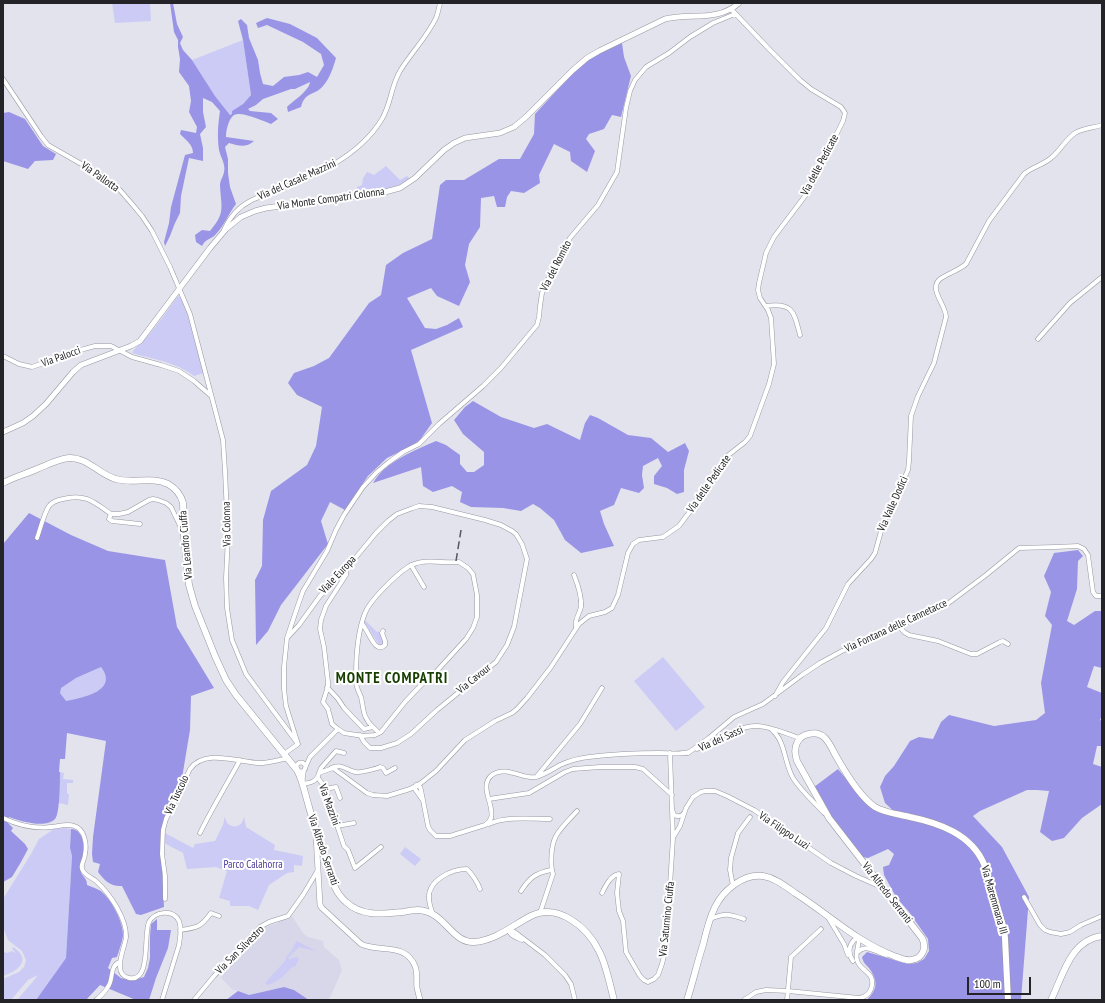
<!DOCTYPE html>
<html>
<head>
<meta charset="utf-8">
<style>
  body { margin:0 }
  #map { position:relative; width:1105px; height:1003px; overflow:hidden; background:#e3e3ee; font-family:"PT Sans Narrow",sans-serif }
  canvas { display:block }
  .frame { position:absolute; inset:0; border:4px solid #242428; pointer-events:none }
  .scale { position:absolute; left:967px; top:977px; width:64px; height:18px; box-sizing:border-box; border:2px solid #242428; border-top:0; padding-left:5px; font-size:12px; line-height:14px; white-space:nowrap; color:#242428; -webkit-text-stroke:3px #fff; paint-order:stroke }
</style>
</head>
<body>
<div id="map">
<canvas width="1105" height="1003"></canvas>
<div class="frame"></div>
<div class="scale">100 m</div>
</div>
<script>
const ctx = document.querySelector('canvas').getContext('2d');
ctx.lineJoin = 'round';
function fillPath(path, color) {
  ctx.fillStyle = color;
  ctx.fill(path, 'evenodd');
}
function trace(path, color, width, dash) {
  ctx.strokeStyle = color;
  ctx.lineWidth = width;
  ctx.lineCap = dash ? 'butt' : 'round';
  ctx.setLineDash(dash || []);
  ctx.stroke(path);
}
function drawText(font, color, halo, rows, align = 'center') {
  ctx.font = font + ' "PT Sans Narrow",sans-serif';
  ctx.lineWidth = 4;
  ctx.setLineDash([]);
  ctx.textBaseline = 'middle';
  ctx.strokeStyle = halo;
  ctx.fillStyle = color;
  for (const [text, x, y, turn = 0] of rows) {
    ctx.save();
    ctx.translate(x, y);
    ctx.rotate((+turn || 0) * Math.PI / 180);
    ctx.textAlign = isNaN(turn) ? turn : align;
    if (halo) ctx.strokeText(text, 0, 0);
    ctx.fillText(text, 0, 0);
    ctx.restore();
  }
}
fillPath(new Path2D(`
  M292,916L303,933L308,937L323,941L324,947L339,960L342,970L329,1000H309L294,990L284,987L249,995L232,989L221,978L223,975V973L225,969L265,927L274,924H277L278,921L287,919Z`), '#d7d7e9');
fillPath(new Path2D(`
  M112,3H150L151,21L115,23Z
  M243,40L251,95L243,104L232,111V114L230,115L215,96L192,60Z
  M386,166L400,180L407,176L410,179C394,190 375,191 356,193L357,187L362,185L363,178L367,172L374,175Z
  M178,296L180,297L185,305L204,373L194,376C176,362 153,359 132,353C136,346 141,343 147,337C158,324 168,310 178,296Z
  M365,620L377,632L378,631L383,637L384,645L380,646L365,623Z
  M663,657L705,707L676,731L634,681Z
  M101,667C119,691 82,698 66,702L60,693V688L76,678Z
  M60,772L64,773L63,779L73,780V783H67V794H69L68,805L59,803Z
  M225,816C226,830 243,830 244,816L246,827L275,845L274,850L303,856L302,866L294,865V872L287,873L269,885L258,910L249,906H230V901L219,898L227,871L216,867L187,869L183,853L164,843L165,833L193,848L195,844L215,841L223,825Z
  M64,828L71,829L70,848L72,856L66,958L36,1000H17L35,979L38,975L28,980L11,1000H3V979L19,972L24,967L26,960L22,951L8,940L3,927V899L31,854L39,839L54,829Z
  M405,847L421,859L415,866L400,854Z
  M297,941L316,951L299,947L288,958L290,960L292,958L298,957L299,959L295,967L294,966C289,969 286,974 281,978C277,981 272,984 267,985L265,983L286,960L285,959L292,950L294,945Z
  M13,947C32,959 19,971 3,976V949L4,952L7,953L12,951L15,953V952L12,949Z`), '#cccbf5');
fillPath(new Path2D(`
  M170,3H173L177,24L183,37L180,43L183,50L192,60L215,96L230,115L232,114V111L243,104L251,95L243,40L238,21L241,19L247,25L249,38L258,60L260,73L263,84L273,86L284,77L299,75L308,72L317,77L324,65L321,54L303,42L267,25L258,28L256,23L267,18L290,24L317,38L336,58C333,68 330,78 323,86C315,96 305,91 301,107L288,112L287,107C293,101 309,91 310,82L295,89H291L263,99L256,105L248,109L250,111L271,113L278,119L271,124C264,121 245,113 238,114C233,114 231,118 229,122C227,128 226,131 226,137L254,141C246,148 239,146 229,143L225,147L228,159V173L230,187L236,204C229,213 224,226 216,234C211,240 206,238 202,246L196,242L195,235L202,230L210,231C226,212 221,208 220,185C220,179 226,174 224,165C223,160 220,155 219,150C217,135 218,125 220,111L212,102L203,98V112L206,127L200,134L203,148V161L189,158L181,196L180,213L175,223L170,236L165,246L164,242L169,223L171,207L185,155L193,153C193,145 186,140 180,134L181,130L196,133L197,127L189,112L191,101L189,86L179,72L180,59L178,47V40L174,32Z
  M622,43L624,57L631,76L621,117L612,115L604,129L589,134L586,139L595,151L587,172L571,161L570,152L554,144L539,175L540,183L524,193L511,191L507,197L505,207H497L494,196L481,198L480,227L469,244L465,265L470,282L459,306L437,296L431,288L407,298L425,328L436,329L447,325L459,318L463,327L411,350L432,423L420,440L410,447L387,458L368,476L345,510L330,502L321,521L328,544L281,605L268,631L256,645L255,580L262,566L263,520L271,491L307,465L316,446L322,407L297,395L288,383L294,373L314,366L329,358L369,303L381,295L386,265L403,253L432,239L440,185L446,180H464L499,159H520L534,134L535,114L572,74L592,57Z
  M9,112L25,119L43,146L56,154L53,160L35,161L28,169L3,161V113Z
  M473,401L501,417L534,428L547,424L580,440L585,423L590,415L598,418L628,435L651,438L668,452L685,443L689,451L684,470V492L677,494L667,488L654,484V476L662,466L658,458L643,466L642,475L644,488L639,493L621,488L614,505L600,511L604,524L614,546L581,553L565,540L554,520L540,508L533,504L521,511L503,508L471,507L460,502L462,492L452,486L433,492L423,486L421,467L373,483C385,462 415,450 436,441L446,445L460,455V464L467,472H474L484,465V452L463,434L454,420L465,407Z
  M29,513L71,535L108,551L165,560L177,627L214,688L191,696L190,730L182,778L164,818L161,853L164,907L141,915L136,914L122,886C111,887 105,881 98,872L100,864L93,862L92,854L93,837L106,741L67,733L65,759H60L59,772H60C60,781 60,814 55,819C45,829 20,821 9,817L7,822L13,828L11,831L25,844L28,849L21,862L12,877L3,882V544ZM101,667C119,691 82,698 66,701L60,693L61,688L76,678Z
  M1078,550L1083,556L1078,561L1077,589L1067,621L1074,625L1095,611H1102V668L1094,666L1087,687L1102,693V715L1100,720L1102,721V746H1097L1093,764L1102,767V804L1082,818L1064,838L1052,841L1040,832L1049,791L1037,790H1027L980,811L973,816L1002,847L1029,897L1021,1000H867C878,988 878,981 869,968C865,964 863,962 862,957L867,952L908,964L917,963L924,959L929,951L928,939L909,912L896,897L884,875L883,867L889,865L894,854L888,849L868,858L862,857L829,815L814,787L838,769L863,800L899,816L885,803L880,787L885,776L894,766L910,741L919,737L933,739L941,722L949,715L994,726L1036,720L1045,713L1041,683L1052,625L1045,616L1051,592L1044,576L1054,553Z
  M71,829C83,829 85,846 83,856C82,861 79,867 81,872C81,874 83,875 84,877C86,879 87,882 87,885C91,887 96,888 99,890C110,896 124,923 123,936C122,943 119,950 117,957L112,958L108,968L121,978L132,981L144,977L148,968L150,958V936L151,924L157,919V930H171L168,948L156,978L149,1000H136L100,985L86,1000H36L66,958L72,856L70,848Z
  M284,987L294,990L309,1000H226L238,991L249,995Z`), '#9a94e6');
const minor = new Path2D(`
  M3,79L41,136L48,145L104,177L119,189L132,204L142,216L152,231L170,267L190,314L223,440L225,471L228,536L226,578L227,608L232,640L246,674L298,744
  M224,230C230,216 238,207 252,200C298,181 354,165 382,119C391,104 391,86 400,71C411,53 427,37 436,18C438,13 439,8 440,3
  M766,306C794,302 794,313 800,335
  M1038,339L1070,303L1102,277
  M3,356L19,364L32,367L84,349L95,346H111L132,357L161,365L179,371L194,381L210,395
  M111,514L109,519L112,521L140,524
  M37,538C40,530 44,513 49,506C52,502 58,500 63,499C85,493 94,502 111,514H119L128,512L149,500L153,499L158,500L166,503L171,507L182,530
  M411,565L424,587
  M347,568L346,575L326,606L321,620L320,629L324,647L328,682V686L323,702L328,709L332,724L338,729L344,733L363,736L375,735L381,732L405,702L425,681L435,673L466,639L473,628L477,617V595L473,574L468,568L459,562C443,564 423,557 408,567C396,575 370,600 365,613C357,633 356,655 356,676C356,677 356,682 356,682C356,687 359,692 361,697C364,709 362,717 373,727
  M574,575C578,585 582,596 581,607C579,615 574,620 576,628
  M362,624C369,631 375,655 385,645V641L382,633L383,631
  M899,626L904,632L909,635L938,641L971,654H977L1000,642L1003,641L1008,644
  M287,638L296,611L303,591L327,551L336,530L344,515L363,487L377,472L389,462L403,452L419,444L439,424L483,386L501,368L537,325L539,317L540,306L542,293L555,264L570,238L598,205L617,172L626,108L630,91L635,80L646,67L669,53L690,37L713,23L735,14
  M327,687L338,699L344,708L364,729L373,727L379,733
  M775,696L783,682L826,628L848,584L871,559L875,553L883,524L908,470L909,461L911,416L918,396L934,363L946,317C946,305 928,289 940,279C948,273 958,271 966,264L989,221L1024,174C1032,167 1043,165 1051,158C1060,151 1065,140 1075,133C1083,128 1093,128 1102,125
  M772,730C786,742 784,763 793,778C801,791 814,802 824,813
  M697,749C714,741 740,725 758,726C772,727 787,734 800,738
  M688,753L709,738L734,717L763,704L802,675L820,663L842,651L946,605L986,575L1019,548L1055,547L1078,546L1084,549L1088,555L1093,592L1096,596H1102
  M284,754L298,744L286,706L284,689V667L287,638L299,625L320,596L347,568L376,533L388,521L397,514L413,508L419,506L432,507L485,520L501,525L512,531L516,534L522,544L527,559L514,627L507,645L496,662L437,710L411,734L397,743L381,748H370L364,742L360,735
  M296.5 767a4.5 4.5 0 1 1 9 0a4.5 4.5 0 1 1-9 0Z
  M305,768L310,757L338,729
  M331,768C342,763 346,770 355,772C359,773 376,769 380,767L383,768L386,773L395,768
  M304,770L302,784C310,783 317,782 319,773L333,768L367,793L373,795L387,796L410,789L421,783L436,771L465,740L495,721L512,713L517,709L527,698L551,667L579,624L589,616L605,612L612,608L618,595L628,553L633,544L639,540L663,537L679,526L712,482L726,457L745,442L750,436L769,384L774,364L771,318L768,310L760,298L758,290L759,283L766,253L774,237L805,196L812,184L843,121L845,113L841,107L811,89L800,80L769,49L731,9
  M319,773L321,768L336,751L344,753
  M537,776L580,724L602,688
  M318,778L324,786L344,846L348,850L355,868L381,847
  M416,785L420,787L421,790L428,826L430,830L436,836H450L485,825C488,823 490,821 491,818C495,805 478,786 492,775C506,765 524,780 536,777C544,775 553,769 560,765C569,761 580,758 589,757C613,754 636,753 659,753C669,753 679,755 689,752
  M416,785L415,789L422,799
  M325,789L336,787L340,798
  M489,799L529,793L565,772L573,769L600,767H635L643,769L672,795
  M673,812L674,815C678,817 682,816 684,813
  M3,818C18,825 34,829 50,827C57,827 67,823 74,826C85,829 87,845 85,854C85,860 79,866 83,871C86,876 93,878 97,882C110,894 127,919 126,937C125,948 111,974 129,978C152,983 143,934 149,922C155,911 173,909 179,921C182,928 180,938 179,945L162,1000
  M489,824C505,816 532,819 550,819
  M337,826L354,823
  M200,833C212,808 227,784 240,760
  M674,836L680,826L686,808L693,797L701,792L705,791H715L727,796L754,810L831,863L856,876L881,887
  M733,886L730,870L731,858L738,833L750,817
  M521,891C530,877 536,873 551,870
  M602,893C606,885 611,875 619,874L617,893L619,911L623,921L626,952L640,976L644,980L648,982L654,979L658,975L662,964L666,948L673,838L670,753
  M1024,897L1040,925L1045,930L1050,932L1061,934L1070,932L1081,925L1102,916
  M165,899V876L162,854L163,830L166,819L170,811L190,769C206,747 241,764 263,763C272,762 280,760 288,758
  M540,913L553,874C550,865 551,845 556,836C561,827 570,819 577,811
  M433,914C431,909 429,903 429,898C428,880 452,869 467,869C472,874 478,883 480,889
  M710,919C726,913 728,914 744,919
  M829,919L844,944L848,955
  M509,929L516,933L545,955L565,975L571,984L575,1000
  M509,929C509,936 517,938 522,940
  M180,930C197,928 201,927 211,913L219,916
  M858,952C866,943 877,953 886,955
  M96,1000C101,996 106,991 109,985C113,978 110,965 120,962
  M194,1000L214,976L260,927L269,922L288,916L303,895L318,870
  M744,1000L756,992L766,990L788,991L859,998C865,997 869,995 871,989C877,972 860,972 857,960C855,954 859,945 859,938L854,940C848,947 848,954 853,961
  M787,1000L791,957L821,929`);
const tertiary = new Path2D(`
  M3,432L23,423L33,416L46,404L73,372L81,365L131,346L140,341L210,248L226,229L241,217L255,211L266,208L381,193L400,188L415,178L444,150L454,143L465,138L500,133L514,127L526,117L573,70L587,58L599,51L665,19C690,13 718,22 739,3
  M316,835L320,905L322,908L361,944C380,953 405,942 415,966C418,973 416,981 417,988C418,992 419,996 420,1000`);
const primary = new Path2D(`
  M3,483C14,477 26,474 37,469C47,465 58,459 69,458C87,457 100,475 116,479C133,484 152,476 168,484C175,488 181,495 183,503L184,536L189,585L195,606L215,656L226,680L236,695L297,770C303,781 305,794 309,807C314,826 321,845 327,865C331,878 335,893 346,902C362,917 383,914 403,912C408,911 413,910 418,910C445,911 451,943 474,942C495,941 513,925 531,916C558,902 588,928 599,951C606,964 610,985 614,1000
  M687,1000C693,982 697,963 703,945C706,932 709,919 715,907C723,891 743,873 763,876C775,878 785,886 795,893C828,914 857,942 894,956C899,958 906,961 911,960C923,959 927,947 922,938L829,818L797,761C795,755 794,749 797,743C801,733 817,730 825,738C830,743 833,751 836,756C845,772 860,797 875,807C885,813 898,814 910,817C939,823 971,834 984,864L1004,929L1005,938L1008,1000
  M1051,1000C1063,976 1070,940 1102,936`);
trace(minor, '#9797a1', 5);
trace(tertiary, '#9797a1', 6);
trace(primary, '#9797a1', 7);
trace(minor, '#fff', 4);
trace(tertiary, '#fff', 5);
trace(primary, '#fff', 6);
trace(new Path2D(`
  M456,561L461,530`), '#56565c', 1.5, [8, 4]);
drawText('11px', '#242428', '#fff', [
  ["Via delle Pedicate",820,165,-62],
  ["Via Pallotta",100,177,35],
  ["Via del Casale Mazzini",297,180,-24],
  ["Via Monte Compatri Colonna",331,199,-8],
  ["Via del Romito",556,266,-63],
  ["Via Palocci",61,357,-20],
  ["Via delle Pedicate",709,484,-55],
  ["Via Valle Dodici",893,504,-66],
  ["Via Colonna",227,524,-91],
  ["Via Leandro Ciuffa",186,545,-95],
  ["Viale Europa",338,575,-47],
  ["Via Fontana delle Cannetacce",896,626,-25],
  ["Via Cavour",474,679,-39],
  ["Via dei Sassi",721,739,-24],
  ["Via Tuscolo",177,795,-65],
  ["Via Mazzini",329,805,70],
  ["Via Filippo Luzi",784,831,34],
  ["Via Alfredo Serranti",323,850,71],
  ["Via Alfredo Serranti",887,893,52],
  ["Via Maremmana III",994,900,74],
  ["Via Saturnino Ciuffa",667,919,-84],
  ["Via San Silvestro",240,950,-45]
]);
drawText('11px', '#4b3a9a', '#fff', [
  ["Parco Calahorra",253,865]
]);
ctx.letterSpacing = '1px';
drawText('bold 15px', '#173e00', '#fff', [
  ["MONTE COMPATRI",392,679]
]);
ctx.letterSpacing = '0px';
</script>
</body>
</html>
